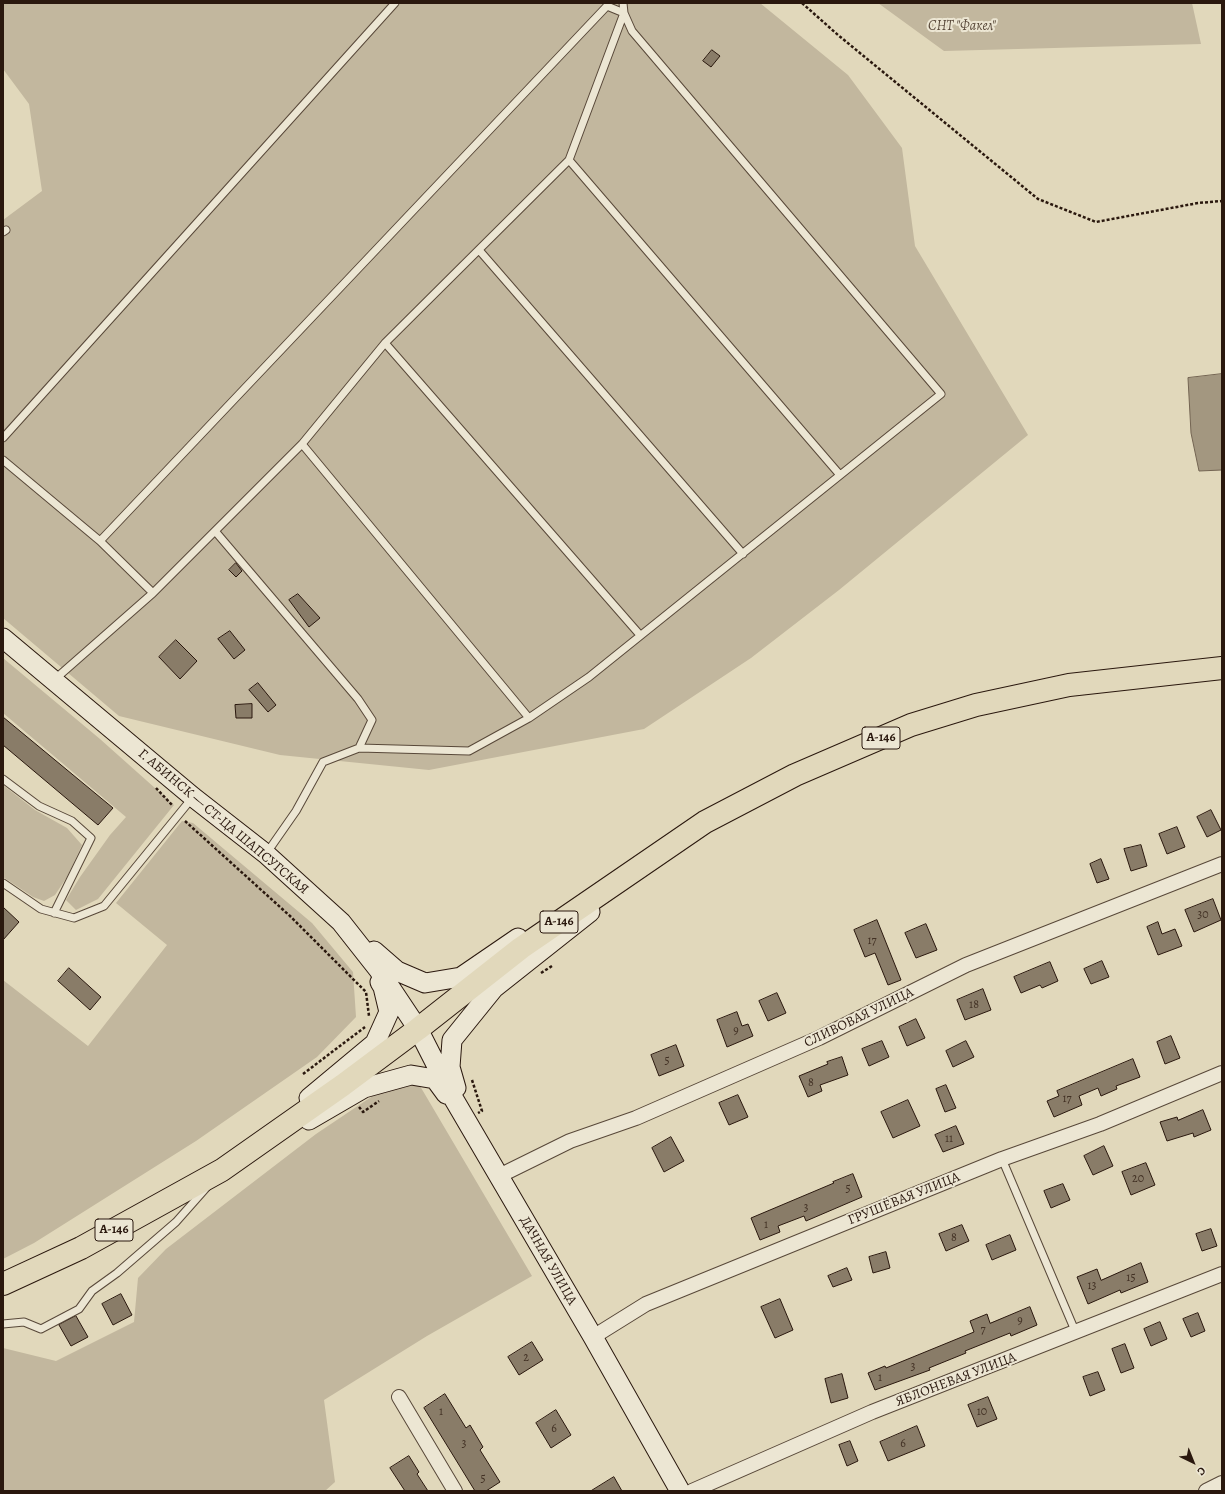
<!DOCTYPE html>
<html>
<head>
<meta charset="utf-8">
<style>
  body { margin:0 }
  #map { position:relative; width:1225px; height:1494px; overflow:hidden; background:#e1d8bb; font-family:Alegreya,serif }
  canvas { display:block }
  .frame { position:absolute; inset:0; border:4px solid #2a180e; pointer-events:none }
  .north { position:absolute; left:1173px; top:1442px; width:40px; height:40px; -webkit-text-stroke:3px #ece6d3; paint-order:stroke; rotate:137deg; font-size:11px; font-weight:700; line-height:16px; text-align:center; color:#2a180e }
  .north::after { content:''; display:block; margin:auto; width:14px; height:18px; background:#2a180e; clip-path:polygon(50% 0,100% 100%,50% 72%,0 100%) }
</style>
</head>
<body>
<div id="map">
<canvas width="1225" height="1494"></canvas>
<div class="frame"></div>
<div class="north">С</div>
</div>
<script>
const ctx = document.querySelector('canvas').getContext('2d');
ctx.lineJoin = 'round';
function fillPath(path, color) {
  ctx.fillStyle = color;
  ctx.fill(path, 'evenodd');
}
function trace(path, color, width, dash) {
  ctx.strokeStyle = color;
  ctx.lineWidth = width;
  ctx.lineCap = dash ? 'butt' : 'round';
  ctx.setLineDash(dash || []);
  ctx.stroke(path);
}
function drawText(font, color, halo, rows, align = 'center') {
  ctx.font = font + ' Alegreya,serif';
  ctx.lineWidth = 4;
  ctx.setLineDash([]);
  ctx.textBaseline = 'middle';
  ctx.strokeStyle = halo;
  ctx.fillStyle = color;
  for (const [text, x, y, turn = 0] of rows) {
    ctx.save();
    ctx.translate(x, y);
    ctx.rotate((+turn || 0) * Math.PI / 180);
    ctx.textAlign = isNaN(turn) ? turn : align;
    if (halo) ctx.strokeText(text, 0, 0);
    ctx.fillText(text, 0, 0);
    ctx.restore();
  }
}
fillPath(new Path2D(`
  M3,3H760L848,75L902,148L915,246L1028,435L839,590L751,658L644,729L429,770L280,755L119,716L3,618V220L42,191L29,104L3,69Z
  M878,3H1192L1201,44L944,51Z
  M3,658L100,739L174,805L98,899L76,910L66,900L80,877L110,835L126,817L3,713Z
  M3,785L35,810L67,828L82,845L67,877L55,895L44,901L33,897L3,877Z
  M182,821L193,823L312,923L353,972L356,1017L317,1057L196,1141L34,1243L3,1259V980L88,1046L167,945L116,903Z
  M392,1083L420,1086L532,1276L427,1336L324,1400L335,1482L325,1491H3V1348L56,1361L134,1322L138,1278L166,1249L316,1134Z`), '#c2b79e');
const water = new Path2D(`
  M1222,374V470L1199,471L1191,433L1188,378Z`);
fillPath(water, '#a39780');
trace(water, '#736452', 1);
const building = new Path2D(`
  M712,50L720,56L711,67L703,61Z
  M236,563L242,571L236,577L229,570Z
  M298,594L320,618L309,627L289,600Z
  M230,631L245,650L234,659L218,639Z
  M176,640L197,661L180,679L159,657Z
  M258,683L276,705L268,712L249,690Z
  M252,704V718H236L235,705Z
  M3,717L113,808L98,825L3,745Z
  M1211,810L1221,830L1207,837L1197,817Z
  M1177,827L1185,847L1167,854L1159,834Z
  M1141,845L1147,866L1131,871L1124,849Z
  M1101,859L1109,879L1097,883L1090,864Z
  M1213,899L1221,920L1194,932L1185,910Z
  M3,907L19,922L3,940Z
  M877,920L901,980L888,985L875,953L865,957L854,930Z
  M1158,922L1162,934L1175,929L1182,946L1158,955L1147,927Z
  M926,924L937,950L916,958L905,933Z
  M1102,961L1109,977L1091,984L1084,969Z
  M1050,962L1058,981L1042,988L1040,985L1021,993L1014,977Z
  M69,968L101,997L90,1010L58,981Z
  M983,989L991,1010L965,1020L957,1000Z
  M777,993L786,1013L768,1021L759,1001Z
  M737,1012L742,1026L748,1024L753,1036L727,1047L717,1020Z
  M916,1019L925,1038L907,1046L899,1027Z
  M1171,1036L1180,1058L1165,1064L1157,1042Z
  M882,1041L889,1057L869,1066L862,1049Z
  M966,1041L974,1057L953,1067L946,1051Z
  M676,1045L684,1066L659,1076L651,1055Z
  M842,1057L848,1075L820,1085L822,1091L808,1097L799,1076L828,1064L827,1062Z
  M1133,1059L1140,1077L1116,1086L1117,1089L1101,1096L1098,1088L1079,1096L1082,1105L1054,1117L1047,1101L1059,1096L1057,1091Z
  M946,1085L956,1108L945,1112L936,1089Z
  M738,1095L748,1117L729,1125L719,1103Z
  M908,1100L920,1126L893,1138L881,1112Z
  M1203,1110L1211,1130L1194,1137L1193,1133L1167,1141L1160,1122L1177,1117L1178,1120Z
  M956,1126L964,1144L943,1152L935,1135Z
  M671,1137L684,1161L664,1172L652,1148Z
  M1104,1146L1113,1166L1093,1175L1084,1156Z
  M1146,1163L1155,1185L1131,1195L1122,1172Z
  M853,1174L862,1197L806,1221L804,1216L778,1226L780,1232L760,1240L751,1218L834,1183L833,1182Z
  M1063,1184L1070,1200L1051,1208L1044,1191Z
  M962,1225L969,1241L946,1251L939,1234Z
  M1211,1229L1217,1246L1202,1251L1196,1234Z
  M1010,1235L1016,1250L992,1260L986,1245Z
  M886,1252L890,1268L873,1273L869,1257Z
  M1141,1263L1148,1282L1121,1293L1120,1290L1088,1304L1077,1277L1097,1269L1101,1280Z
  M847,1268L852,1280L833,1287L828,1276Z
  M121,1294L132,1315L113,1325L102,1304Z
  M780,1299L793,1330L775,1338L761,1307Z
  M1030,1307L1037,1325L1011,1336L1010,1333L965,1351L966,1353L929,1368L930,1370L875,1390L868,1373L885,1366L886,1368L974,1332L970,1321L987,1314L990,1323Z
  M1198,1313L1205,1331L1191,1337L1183,1319Z
  M76,1316L88,1337L71,1346L59,1325Z
  M1160,1322L1167,1339L1151,1346L1144,1329Z
  M532,1342L543,1360L519,1375L508,1357Z
  M1125,1344L1134,1368L1121,1373L1112,1349Z
  M1098,1372L1105,1390L1090,1396L1083,1377Z
  M842,1374L848,1398L831,1403L825,1379Z
  M445,1394L466,1428L470,1425L483,1447L480,1450L500,1482L486,1491H475L424,1408Z
  M988,1397L997,1419L977,1427L968,1405Z
  M556,1410L571,1435L551,1448L536,1423Z
  M917,1426L925,1446L888,1461L880,1442Z
  M850,1441L858,1461L847,1466L839,1445Z
  M409,1456L419,1472L417,1474L428,1491H405L390,1468Z
  M614,1477L622,1491H591Z`);
fillPath(building, '#897c68');
trace(building, '#2a180e', 1);
const lane = new Path2D(`
  M569,160L840,475
  M3,232L6,230
  M479,250L743,554
  M385,343L640,635
  M3,438L395,3
  M302,444L529,718
  M3,460L100,541L153,593
  M215,531L358,699L372,720L359,748
  M54,680L153,593L302,444L385,343L569,160L624,13L607,6L100,541
  M3,779L39,806L72,821L91,838L54,913
  M266,854L296,811L323,762L359,748L469,751L529,718L589,677L941,394L632,31L624,13L623,3
  M3,883L41,909L74,918L104,906L193,797
  M1002,1159L1076,1333
  M3,1324L24,1322L41,1329L79,1309L92,1291L117,1273L176,1222L207,1187`);
const street = new Path2D(`
  M499,1176L570,1141L636,1118L819,1038L966,965L1222,864
  M593,1337L646,1304L1002,1159L1100,1124L1222,1073
  M399,1397L455,1491
  M692,1491L872,1412L1222,1274
  M1206,1491L1222,1483`);
const secondary = new Path2D(`
  M3,638L193,797L266,854L341,922L378,969L418,1029L452,1096L593,1337L680,1491
  M374,951L397,971L425,983L461,977L518,938
  M456,1088L450,1067L452,1040L494,988L590,912
  M309,1098L375,1043L389,1012L383,987L380,982
  M309,1120L364,1088L411,1075L435,1079L446,1094`);
const highway = new Path2D(`
  M3,1284L81,1248L222,1170L343,1085L418,1029L521,948L705,822L795,775L911,725L976,705L1069,685L1222,668`);
trace(lane, '#584839', 9);
trace(street, '#584839', 16);
trace(secondary, '#2a180e', 21);
trace(highway, '#2a180e', 24);
trace(new Path2D(`
  M802,3L838,35L1038,199L1096,222L1198,203L1222,201
  M156,788L173,806
  M185,821L290,916L366,992L369,1016
  M541,973L552,966
  M303,1074L365,1027
  M472,1080L482,1111L478,1113
  M359,1107L363,1112L379,1101`), '#2a180e', 2.5, [3, 2]);
trace(lane, '#ece6d3', 7);
trace(street, '#ece6d3', 14);
trace(secondary, '#ece6d3', 19);
trace(highway, '#e1d8bb', 22);
drawText('12px', '#423124', null, [
  ["30",1203,915],
  ["17",872,941],
  ["18",974,1005],
  ["9",736,1031],
  ["5",667,1061],
  ["8",811,1083],
  ["17",1067,1099],
  ["11",949,1139],
  ["20",1138,1179],
  ["5",848,1189],
  ["3",806,1208],
  ["1",766,1225],
  ["8",954,1238],
  ["15",1131,1278],
  ["13",1092,1286],
  ["9",1020,1321],
  ["7",983,1330],
  ["2",526,1358],
  ["3",913,1367],
  ["1",880,1378],
  ["1",441,1412],
  ["10",982,1412],
  ["6",554,1429],
  ["3",464,1444],
  ["6",903,1444],
  ["5",483,1479]
]);
for (const [x, y, w] of [
  [881,738,38],
  [559,922,38],
  [114,1230,38]
]) {
  const box = new Path2D();
  box.roundRect(x - w / 2, y - 11, w, 22, 3);
  ctx.fillStyle = '#ece6d3';
  ctx.fill(box);
  trace(box, '#2a180e', 1);
}
drawText('bold 13px', '#2a180e', null, [
  ["А-146",881,738],
  ["А-146",559,922],
  ["А-146",114,1230]
]);
drawText('italic 14px', '#584839', '#ece6d3', [
  ["СНТ \"Факел\"",962,27]
]);
drawText('14px', '#2a180e', '#ece6d3', [
  ["Г. АБИНСК — СТ-ЦА ШАПСУГСКАЯ",223,822,40],
  ["СЛИВОВАЯ УЛИЦА",859,1018,-26],
  ["ГРУШЁВАЯ УЛИЦА",904,1199,-22],
  ["ДАЧНАЯ УЛИЦА",548,1261,60],
  ["ЯБЛОНЕВАЯ УЛИЦА",956,1380,-21]
]);
</script>
</body>
</html>
